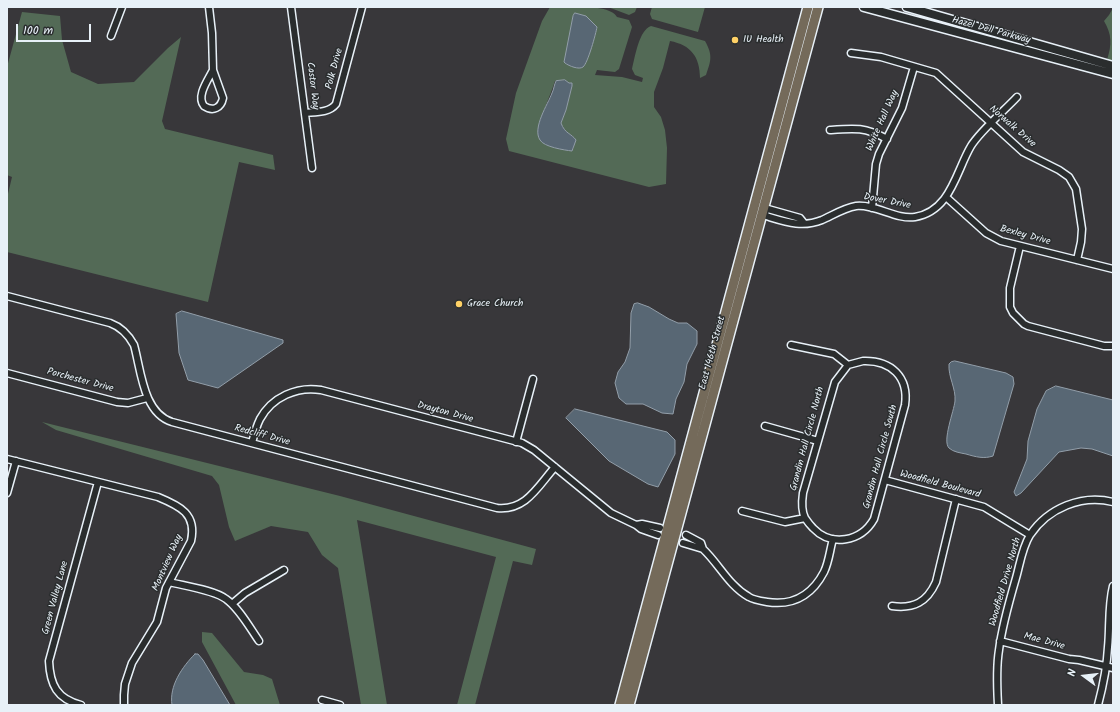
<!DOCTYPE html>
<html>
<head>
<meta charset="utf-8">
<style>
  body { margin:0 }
  #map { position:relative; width:1120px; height:712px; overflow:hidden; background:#38373a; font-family:Kalam,sans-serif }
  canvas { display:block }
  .frame { position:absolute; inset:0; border:8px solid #e8f1f8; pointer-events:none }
  .north { position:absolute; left:1064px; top:656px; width:40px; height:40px; -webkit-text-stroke:3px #2a2d2e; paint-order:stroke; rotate:285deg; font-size:11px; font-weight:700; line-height:16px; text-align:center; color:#e8f1f8 }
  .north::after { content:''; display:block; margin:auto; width:14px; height:18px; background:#e8f1f8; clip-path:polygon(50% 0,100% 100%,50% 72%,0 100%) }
  .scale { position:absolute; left:16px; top:24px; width:75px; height:18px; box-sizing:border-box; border:2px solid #e8f1f8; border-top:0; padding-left:5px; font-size:12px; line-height:14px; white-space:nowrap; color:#e8f1f8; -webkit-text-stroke:3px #2a2d2e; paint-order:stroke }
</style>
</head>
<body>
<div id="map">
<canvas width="1120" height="712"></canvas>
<div class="frame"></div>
<div class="north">N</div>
<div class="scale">100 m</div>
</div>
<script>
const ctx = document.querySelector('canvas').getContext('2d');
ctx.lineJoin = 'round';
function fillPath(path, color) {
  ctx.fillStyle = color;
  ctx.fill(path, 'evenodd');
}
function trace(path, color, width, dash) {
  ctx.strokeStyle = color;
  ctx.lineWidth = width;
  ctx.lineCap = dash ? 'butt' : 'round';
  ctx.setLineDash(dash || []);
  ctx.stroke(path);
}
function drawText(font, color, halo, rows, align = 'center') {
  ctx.font = font + ' Kalam,sans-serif';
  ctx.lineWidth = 3;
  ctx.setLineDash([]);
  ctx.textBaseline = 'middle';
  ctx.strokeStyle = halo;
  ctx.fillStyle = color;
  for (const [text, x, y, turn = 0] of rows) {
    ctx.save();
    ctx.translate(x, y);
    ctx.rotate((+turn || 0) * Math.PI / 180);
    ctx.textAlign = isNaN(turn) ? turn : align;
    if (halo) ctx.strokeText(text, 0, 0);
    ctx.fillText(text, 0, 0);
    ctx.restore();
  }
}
fillPath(new Path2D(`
  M550,7C564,7 610,3 617,17L629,20L632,27L619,69L615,72L597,70L595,75L622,77L642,82L643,78L635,75L632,69C635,57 639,30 651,26L705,41C713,55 711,61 706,75L700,78C700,57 691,45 670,41L663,68L654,92V107L661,117L665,130L667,148L666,184L649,187L509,151L506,139L516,93L542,21ZM573,16L574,67L565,63ZM565,80L572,86L566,110L561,123C563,128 567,134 573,136L574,147L572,151L546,145L538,133C541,115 549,99 555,81Z
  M608,7H637L635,12L629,15Z
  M652,7H705L698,32L652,19L650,14Z
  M1113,8V61L1107,60C1112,44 1112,35 1104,21L1109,15Z
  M22,12L60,16L62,40L71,72L98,84L134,82L168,48L181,37L162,121L165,129L273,155L275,170L239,162L208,302L7,252V198L12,177L7,175V67Z
  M42,422L340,496L536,549L532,565L513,561L475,705H457L496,557L357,520L387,705H361L338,568L322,555L308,532L271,526L235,541L229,527L219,485L212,476L56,430Z
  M202,632L212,633L244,672L263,675L272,679L280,705H236L202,642Z`), '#536a56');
const water = new Path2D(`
  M575,13L586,16L597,27C596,33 588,63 583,67C579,70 569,66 565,63L564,62L573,16Z
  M565,80L569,83H572V86L566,110L561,123C565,134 571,133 576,140L572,151C564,150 544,147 540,140C532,128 548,104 552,93C554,89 554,85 556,81Z
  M638,303L649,307L669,319L678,323H687L697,331V344L687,364L684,382L676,399L673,414L662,413L643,404H626L619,398L615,383L618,372L625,362L630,348L631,313L634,304Z
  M182,311L283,340V343L218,388L188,380L179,353L176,314Z
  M955,361L1006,373L1013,377L1014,384L993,456C984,459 976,457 966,454C961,453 953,452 949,448C942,441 954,411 955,401C956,388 948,377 949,364L951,362Z
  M1056,386L1113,400V456L1092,449L1081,448L1059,452L1021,493L1016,496L1014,492L1027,459L1028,441L1037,409L1046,391Z
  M575,409L667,432L675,440V454L658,487L648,484L609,461L566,418Z
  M195,654H198L203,660L230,705H172C169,686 182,667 195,654Z`);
fillPath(water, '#586774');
trace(water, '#929ea9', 1);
const minor = new Path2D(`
  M209,7L212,33L213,70L223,98C221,108 213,112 204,106C196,96 208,80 213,70
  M291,7L312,168
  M111,36L122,7
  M851,53L881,57L936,73L1023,152L1059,170L1069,177L1076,189L1082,229L1081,242L1077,260
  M305,113C316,112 329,113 336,104L362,7
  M830,130C855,128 865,127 887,139
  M946,197L986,233L1001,241L1113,269
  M872,208L876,164L879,154L902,108L914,67
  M763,212H765L768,209L800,218L804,223
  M765,212L766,216C786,222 802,228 822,220C833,215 844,208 856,206C876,204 896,220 915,217C951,211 956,171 971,146C981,130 1004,111 1017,97
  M1020,246L1010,288V307L1013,313L1024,324L1028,326L1104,346H1113
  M7,296L110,323C121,327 128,334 134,345C141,370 143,413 172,422L497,508C526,511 538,486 555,467
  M791,345L834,354L848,365
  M863,361C891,360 909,377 905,405L874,519C861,542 831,547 813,528C810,525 807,521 805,518C801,510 802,500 803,493L835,382L848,365Z
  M7,373L117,402L128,403L147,398
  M765,426L818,441
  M516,442L533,379
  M252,443C254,435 256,427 260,419C272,397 297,386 321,390L522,443L534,450L611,513L636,525L641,529L658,535
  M7,459L158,497C180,506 197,514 191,541L166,588L157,622L132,663L125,684L124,695V705
  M885,480L984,507L1030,535
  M7,493L16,461
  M742,511L785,522L805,518
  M636,525L642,524L660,528
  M683,543L703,549L701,543L686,535
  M703,549C719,564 729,586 749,597C754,600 761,601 767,602C793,606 812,595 824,572C829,562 830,549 833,539
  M169,582C185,586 214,590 226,599C239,608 250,628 259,641
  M232,604L245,593L284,570
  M892,606C914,609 927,602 936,582L956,499
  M1000,641L1069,659L1079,660L1113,668
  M322,700L340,705
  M81,705C57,699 50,685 49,661L98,482
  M998,705C997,687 996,668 999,650C1002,626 1009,602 1016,578C1020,564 1022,548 1030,535C1048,508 1082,494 1113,502
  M1098,705C1103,686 1107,667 1108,647C1110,627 1108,606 1113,586`);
const secondary = new Path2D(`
  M864,7L1113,74
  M907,7L1113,66`);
const primary = new Path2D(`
  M620,705L808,7
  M629,705L818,7`);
trace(minor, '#e8f1f8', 9);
trace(secondary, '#e8f1f8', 11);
trace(primary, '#e8f1f8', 12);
trace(minor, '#2a2d2e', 6);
trace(secondary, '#2a2d2e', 8);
trace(primary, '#746a5a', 9);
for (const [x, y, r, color] of [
  [735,40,4,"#ffd166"],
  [459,304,4,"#ffd166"]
]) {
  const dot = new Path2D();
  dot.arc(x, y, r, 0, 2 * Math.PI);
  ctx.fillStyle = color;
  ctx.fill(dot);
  trace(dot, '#2a2d2e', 1.5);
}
drawText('10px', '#e8f1f8', '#2a2d2e', [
  ["Hazel Dell Parkway",991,31,15],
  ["Polk Drive",335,69,-75],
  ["Castor Way",312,86,83],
  ["White Hall Way",883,121,-66],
  ["Norwalk Drive",1012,127,41],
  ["Dover Drive",887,202,11],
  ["Bexley Drive",1025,236,15],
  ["East 146th Street",713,353,-75],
  ["Porchester Drive",80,381,15],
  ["Drayton Drive",445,413,15],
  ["Redcliff Drive",262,436,15],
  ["Grandin Hall Circle North",808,439,-75],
  ["Grandin Hall Circle South",881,457,-75],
  ["Woodfield Boulevard",940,485,15],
  ["Montview Way",168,563,-66],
  ["Woodfield Drive North",1006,582,-74],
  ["Green Valley Lane",56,598,-75],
  ["Mae Drive",1044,642,15]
]);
drawText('10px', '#e8f1f8', '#2a2d2e', [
  ["IU Health",743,40],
  ["Grace Church",467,304]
], 'left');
</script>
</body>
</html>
